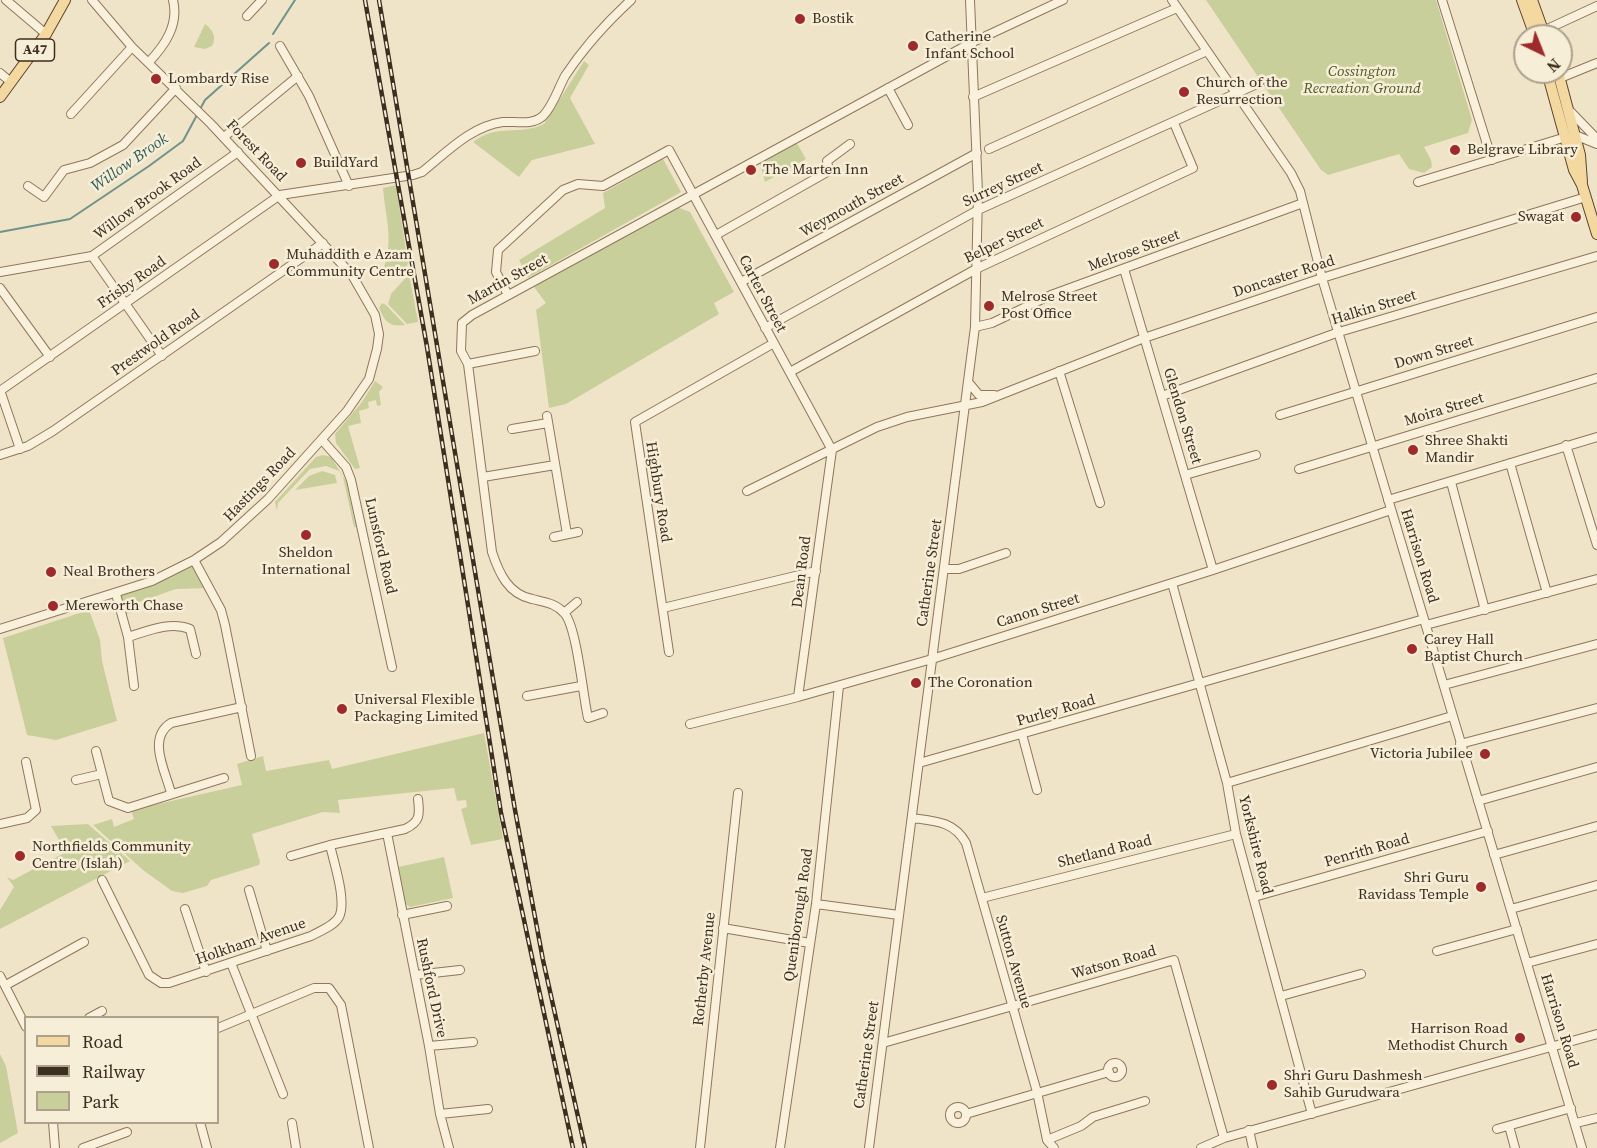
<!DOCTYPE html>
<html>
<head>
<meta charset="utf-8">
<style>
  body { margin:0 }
  #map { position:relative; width:1597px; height:1148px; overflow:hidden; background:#f0e4c8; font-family:"Source Serif 4",serif }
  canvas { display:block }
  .legend { position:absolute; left:24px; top:1016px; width:195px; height:108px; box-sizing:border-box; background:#f7eed8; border:2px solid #ada18e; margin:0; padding:8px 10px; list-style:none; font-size:18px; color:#3d2e20 }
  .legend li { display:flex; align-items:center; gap:12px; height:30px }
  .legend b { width:30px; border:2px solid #ada18e }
  .north { position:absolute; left:1513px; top:24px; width:60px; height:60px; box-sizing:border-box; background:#f7eed8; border:2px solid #ada18e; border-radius:50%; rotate:137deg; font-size:16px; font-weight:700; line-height:24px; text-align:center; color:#3d2e20 }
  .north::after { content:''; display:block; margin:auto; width:21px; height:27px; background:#9e2a2b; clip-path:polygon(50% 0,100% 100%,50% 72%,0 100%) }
</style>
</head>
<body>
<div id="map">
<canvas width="1597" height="1148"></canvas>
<ul class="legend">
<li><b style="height:8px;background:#f3d9a0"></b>Road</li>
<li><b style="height:8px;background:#3d2e20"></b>Railway</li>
<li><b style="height:16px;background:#c9cf9b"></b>Park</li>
</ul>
<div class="north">N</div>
</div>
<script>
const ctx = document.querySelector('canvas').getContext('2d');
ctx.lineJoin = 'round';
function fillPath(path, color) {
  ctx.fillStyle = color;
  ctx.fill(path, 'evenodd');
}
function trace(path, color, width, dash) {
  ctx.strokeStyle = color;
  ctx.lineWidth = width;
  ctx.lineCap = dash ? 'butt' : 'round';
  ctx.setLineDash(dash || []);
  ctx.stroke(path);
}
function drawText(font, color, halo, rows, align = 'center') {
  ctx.font = font + ' "Source Serif 4",serif';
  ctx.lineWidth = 5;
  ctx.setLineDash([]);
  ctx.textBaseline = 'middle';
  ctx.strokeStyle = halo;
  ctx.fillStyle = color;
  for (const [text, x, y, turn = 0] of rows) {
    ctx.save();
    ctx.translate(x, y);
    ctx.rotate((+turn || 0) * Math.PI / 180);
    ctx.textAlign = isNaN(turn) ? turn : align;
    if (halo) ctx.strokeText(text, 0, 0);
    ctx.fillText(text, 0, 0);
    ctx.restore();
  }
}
fillPath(new Path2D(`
  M1206,0H1436L1472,120L1468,133L1424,147L1431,160L1432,167L1424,173L1409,169L1399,154L1328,175L1321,170Z
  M205,24C213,30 217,37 212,46L205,49L194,47Z
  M584,61L589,65L570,98L595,144L532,160L519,177L473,142C498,123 519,136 544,124Z
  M795,140L806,159L765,182L759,160Z
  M663,159L681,192L528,278L519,260L605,208L603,193Z
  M396,185L408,264L396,278L384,267C394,240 385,215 383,188Z
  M677,207L690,212L734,292L714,303L719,314L566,404L549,408L536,310L546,303L534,287Z
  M409,274L418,322L407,324L388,304L391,294Z
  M382,303L386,305L405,325C389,327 385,322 379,308Z
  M375,381L383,387L379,392L381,405L377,406L376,400L368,402L369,408L359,411L361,423L348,426L360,468L355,469L336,443L335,434L362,402Z
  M323,455L331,457L346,481L356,527H354L343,477L339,471L326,466L310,469L278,503L277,511L275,502L316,457Z
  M322,471L335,475L337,483L295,490L309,476Z
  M194,560L209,588L176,589L133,604L135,611L124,615L116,594Z
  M89,610L100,640L102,661L117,721L56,740L27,735L3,638Z
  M484,733L503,839L471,845L461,809L467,807L466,800L457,801L454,788L338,800L340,813L323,812L252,834L260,862L259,865L211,880L207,886L183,893L172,891L143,870L93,825L112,819L114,827L134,819L131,810L242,785L237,764L263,756L266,771L329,760L332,769Z
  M88,824L130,861L0,929V910L14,887L7,877L13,880L66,852L51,826Z
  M444,857L453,898L410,907L402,902L394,868Z
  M0,1054L6,1066L18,1133L0,1143Z`), '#c9cf9b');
trace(new Path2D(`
  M273,34L295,0
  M0,232L70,219L149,166L183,141L205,100L269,43`), '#6f938a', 2);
const minor = new Path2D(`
  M6,0L46,34
  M1172,0L1291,173L1300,191L1322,278L1582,1148
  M1442,0L1492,160
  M247,16L262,0
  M1543,31L1597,6
  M280,46L309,96L349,186
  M149,62C165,45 179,25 173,0
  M0,73L11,82
  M1560,78L1597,63
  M888,88L908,125
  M973,97L1177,8
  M1569,110L1597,139
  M71,114L132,47
  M1575,135L1597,144
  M224,137L298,76
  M989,149L1207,51
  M1418,182L1566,137
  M28,186L44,197L64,170L90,163L123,145L176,88
  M716,235L829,171L827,161L850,144
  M92,256L162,356
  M1124,269L1213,570
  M0,272L92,256L238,152
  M741,282L977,153
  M0,288L50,357
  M508,295L496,272L498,250L563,190L578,184L603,186L669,150L832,450
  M975,327L992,323L1051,295L1303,203
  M765,328L978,210L1259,83
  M468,364L535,351
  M1059,371L1100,503
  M790,372L978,268L1193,168L1174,123
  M969,383L979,395H994
  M0,390L20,449
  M0,391L280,195L413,175L422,172C446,153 471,126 503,122C515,121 532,126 543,116C553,106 558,89 565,76C584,47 606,23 631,0
  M1162,396L1339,332L1597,256
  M1280,415L1597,317
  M547,416L567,534
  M512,429L548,423
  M322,440L346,467L351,480L392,667
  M1566,445L1597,545
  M0,455L28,446L53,431L323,243
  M1510,463L1547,593
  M1299,469L1597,378
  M1185,475L1256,455
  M483,477L555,465
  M1451,482L1485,610
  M747,491L877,427L907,417L982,402L1144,338L1322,278L1586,197
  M1388,500L1597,437
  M554,537L578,532
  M194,560L221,610L225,625L251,756
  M944,569H959L1006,553
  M1172,583L1227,783L1236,834L1312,1114
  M116,594L128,637L134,686
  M663,608L816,571
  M564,613L577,602
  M1426,625L1597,579
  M0,629L152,581L194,560L221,542L268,499L347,411L369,379L377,349L379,334L375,315L352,275L211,124L132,47L92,0
  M128,637C148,631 170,621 190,629L196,654
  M669,652L635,422L774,343
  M1444,685L1597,644
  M527,696L581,686
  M798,697L832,450
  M603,713L588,718C583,696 577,629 565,614C556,603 544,602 532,599C508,594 499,573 492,552L468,364L461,351L462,323L472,315L971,43L1063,0
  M690,724L798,697L932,659L1213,570L1391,510
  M1022,734L1037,790
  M1460,744L1597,708
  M96,751L109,801L128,808L224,778
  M919,763L1424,619
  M76,780L102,774
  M1227,783L1452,716
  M171,793C165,770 147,738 171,723L242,707
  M1478,801L1597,767
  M912,818C934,821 954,821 966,843L1037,1092L1047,1140L1054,1148
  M0,824L27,818L36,810L26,762
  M387,833L429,1046L440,1114L449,1148
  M330,845L405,829C420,822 420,815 418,799
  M1494,855L1597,826
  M102,880L149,975L161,983H169L311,936C320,931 334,926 339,917C347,901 334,863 330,845L291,856
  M249,890L267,951
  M1254,897L1488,831
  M982,898L1236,834
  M816,904L899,915
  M185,909L206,972
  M1511,909L1597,885
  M402,915L447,906
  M723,928L810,943
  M1437,951L1517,929
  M231,963L283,1094
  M1527,963L1597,944
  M415,975L460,970
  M0,976L26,1027
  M6,985L84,942
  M1281,996L1361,974
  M89,1018L102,1011
  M218,1028L314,988H329L341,1005L369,1148
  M883,1043L1174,960L1224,1138
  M429,1046L473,1042
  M1108 1070a7 7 0 1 1 14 0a7 7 0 1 1-14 0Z
  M950 1115a8 8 0 1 1 16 0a8 8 0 1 1-16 0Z
  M440,1114L488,1109
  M966,1114L1109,1072
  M53,1122L55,1148
  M200,1122L207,1148
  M292,1123L296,1148
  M1576,1123L1597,1118
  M1509,1126L1515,1148
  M1497,1129L1571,1108
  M1249,1130L1253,1148
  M1047,1140L1081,1126L1093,1117L1145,1101
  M83,1148L127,1132
  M700,1148L738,793
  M780,1148L816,904L839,686
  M869,1148L975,327L978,193L970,0
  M1201,1148L1224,1138L1597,1034`);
const major = new Path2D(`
  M1522,0L1535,36
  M1532,0L1545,36
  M1547,72L1574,170L1582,185L1597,234
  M1558,72L1580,155L1582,182
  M0,97L46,34L65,0`);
trace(minor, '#8d765c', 10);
trace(major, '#5b4430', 12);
trace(minor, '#faf1dc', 8);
trace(major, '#f3d9a0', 10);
const rail = new Path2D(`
  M365,0L427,347L501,813L573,1148
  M379,0L515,810L543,960L585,1148`);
trace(rail, '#3d2e20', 4.5);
trace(rail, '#f7eed8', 2, [7]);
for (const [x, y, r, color] of [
  [800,19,6,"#9e2a2b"],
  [913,46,6,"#9e2a2b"],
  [156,79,6,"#9e2a2b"],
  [1184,92,6,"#9e2a2b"],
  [1455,150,6,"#9e2a2b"],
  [301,163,6,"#9e2a2b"],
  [751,170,6,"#9e2a2b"],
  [1576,217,6,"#9e2a2b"],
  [274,264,6,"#9e2a2b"],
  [989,306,6,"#9e2a2b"],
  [1413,450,6,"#9e2a2b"],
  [306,535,6,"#9e2a2b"],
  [51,572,6,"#9e2a2b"],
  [53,606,6,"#9e2a2b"],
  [1412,649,6,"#9e2a2b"],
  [916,683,6,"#9e2a2b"],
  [342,709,6,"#9e2a2b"],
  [1485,754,6,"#9e2a2b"],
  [20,856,6,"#9e2a2b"],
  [1481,887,6,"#9e2a2b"],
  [1520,1038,6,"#9e2a2b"],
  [1272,1085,6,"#9e2a2b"]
]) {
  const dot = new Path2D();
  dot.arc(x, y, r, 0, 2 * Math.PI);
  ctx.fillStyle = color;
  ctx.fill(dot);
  trace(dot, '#f7eed8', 2);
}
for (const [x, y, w] of [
  [35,50,39]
]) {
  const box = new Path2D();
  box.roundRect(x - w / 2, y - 11, w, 22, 4.5);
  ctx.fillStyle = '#f7eed8';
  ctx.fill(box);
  trace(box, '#3d2e20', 1.5);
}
drawText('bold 14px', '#3d2e20', null, [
  ["A47",35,50]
]);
drawText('15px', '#3d2e20', '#f7eed8', [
  ["Bostik",812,19],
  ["Catherine",925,37],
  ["Infant School",925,54],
  ["Lombardy Rise",168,79],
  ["Church of the",1196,83],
  ["Resurrection",1196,100],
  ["Belgrave Library",1467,150],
  ["BuildYard",313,163],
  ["The Marten Inn",763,170],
  ["Swagat",1564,217,"right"],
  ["Muhaddith e Azam",286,255],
  ["Community Centre",286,272],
  ["Melrose Street",1001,297],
  ["Post Office",1001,314],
  ["Shree Shakti",1425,441],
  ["Mandir",1425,458],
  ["Sheldon",306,553,"center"],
  ["International",306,570,"center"],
  ["Neal Brothers",63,572],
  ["Mereworth Chase",65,606],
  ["Carey Hall",1424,640],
  ["Baptist Church",1424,657],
  ["The Coronation",928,683],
  ["Universal Flexible",354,700],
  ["Packaging Limited",354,717],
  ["Victoria Jubilee",1473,754,"right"],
  ["Northfields Community",32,847],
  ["Centre (Islah)",32,864],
  ["Shri Guru",1469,878,"right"],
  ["Ravidass Temple",1469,895,"right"],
  ["Harrison Road",1508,1029,"right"],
  ["Methodist Church",1508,1046,"right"],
  ["Shri Guru Dashmesh",1284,1076],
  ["Sahib Gurudwara",1284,1093]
], 'left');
drawText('italic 15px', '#4d5a26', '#f7eed8', [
  ["Cossington",1362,72],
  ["Recreation Ground",1362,89]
]);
drawText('15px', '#3d2e20', '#f7eed8', [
  ["Forest Road",256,151,46],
  ["Surrey Street",1003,185,-25],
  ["Willow Brook Road",148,199,-36],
  ["Weymouth Street",852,206,-29],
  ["Belper Street",1004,241,-26],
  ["Melrose Street",1134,251,-20],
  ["Doncaster Road",1284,277,-18],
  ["Martin Street",508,280,-29],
  ["Frisby Road",132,283,-35],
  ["Carter Street",762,294,62],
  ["Halkin Street",1374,308,-17],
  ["Prestwold Road",156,343,-35],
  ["Down Street",1434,353,-17],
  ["Moira Street",1444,410,-17],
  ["Glendon Street",1182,416,73],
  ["Hastings Road",260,485,-46],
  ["Highbury Road",658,492,81],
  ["Lunsford Road",380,546,77],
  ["Harrison Road",1419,556,73],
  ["Dean Road",802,572,-83],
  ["Catherine Street",930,573,-82],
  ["Canon Street",1038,611,-17],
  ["Purley Road",1056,711,-16],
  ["Yorkshire Road",1255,845,76],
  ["Penrith Road",1367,851,-16],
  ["Shetland Road",1105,852,-14],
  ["Queniborough Road",799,915,-82],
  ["Holkham Avenue",251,942,-19],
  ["Sutton Avenue",1013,962,74],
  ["Watson Road",1114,963,-16],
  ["Rotherby Avenue",705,969,-84],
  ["Rushford Drive",431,988,78],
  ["Harrison Road",1559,1021,73],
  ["Catherine Street",867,1055,-82]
]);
drawText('italic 16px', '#2f5d5a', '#f7eed8', [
  ["Willow Brook",130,163,-35]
]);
</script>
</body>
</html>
